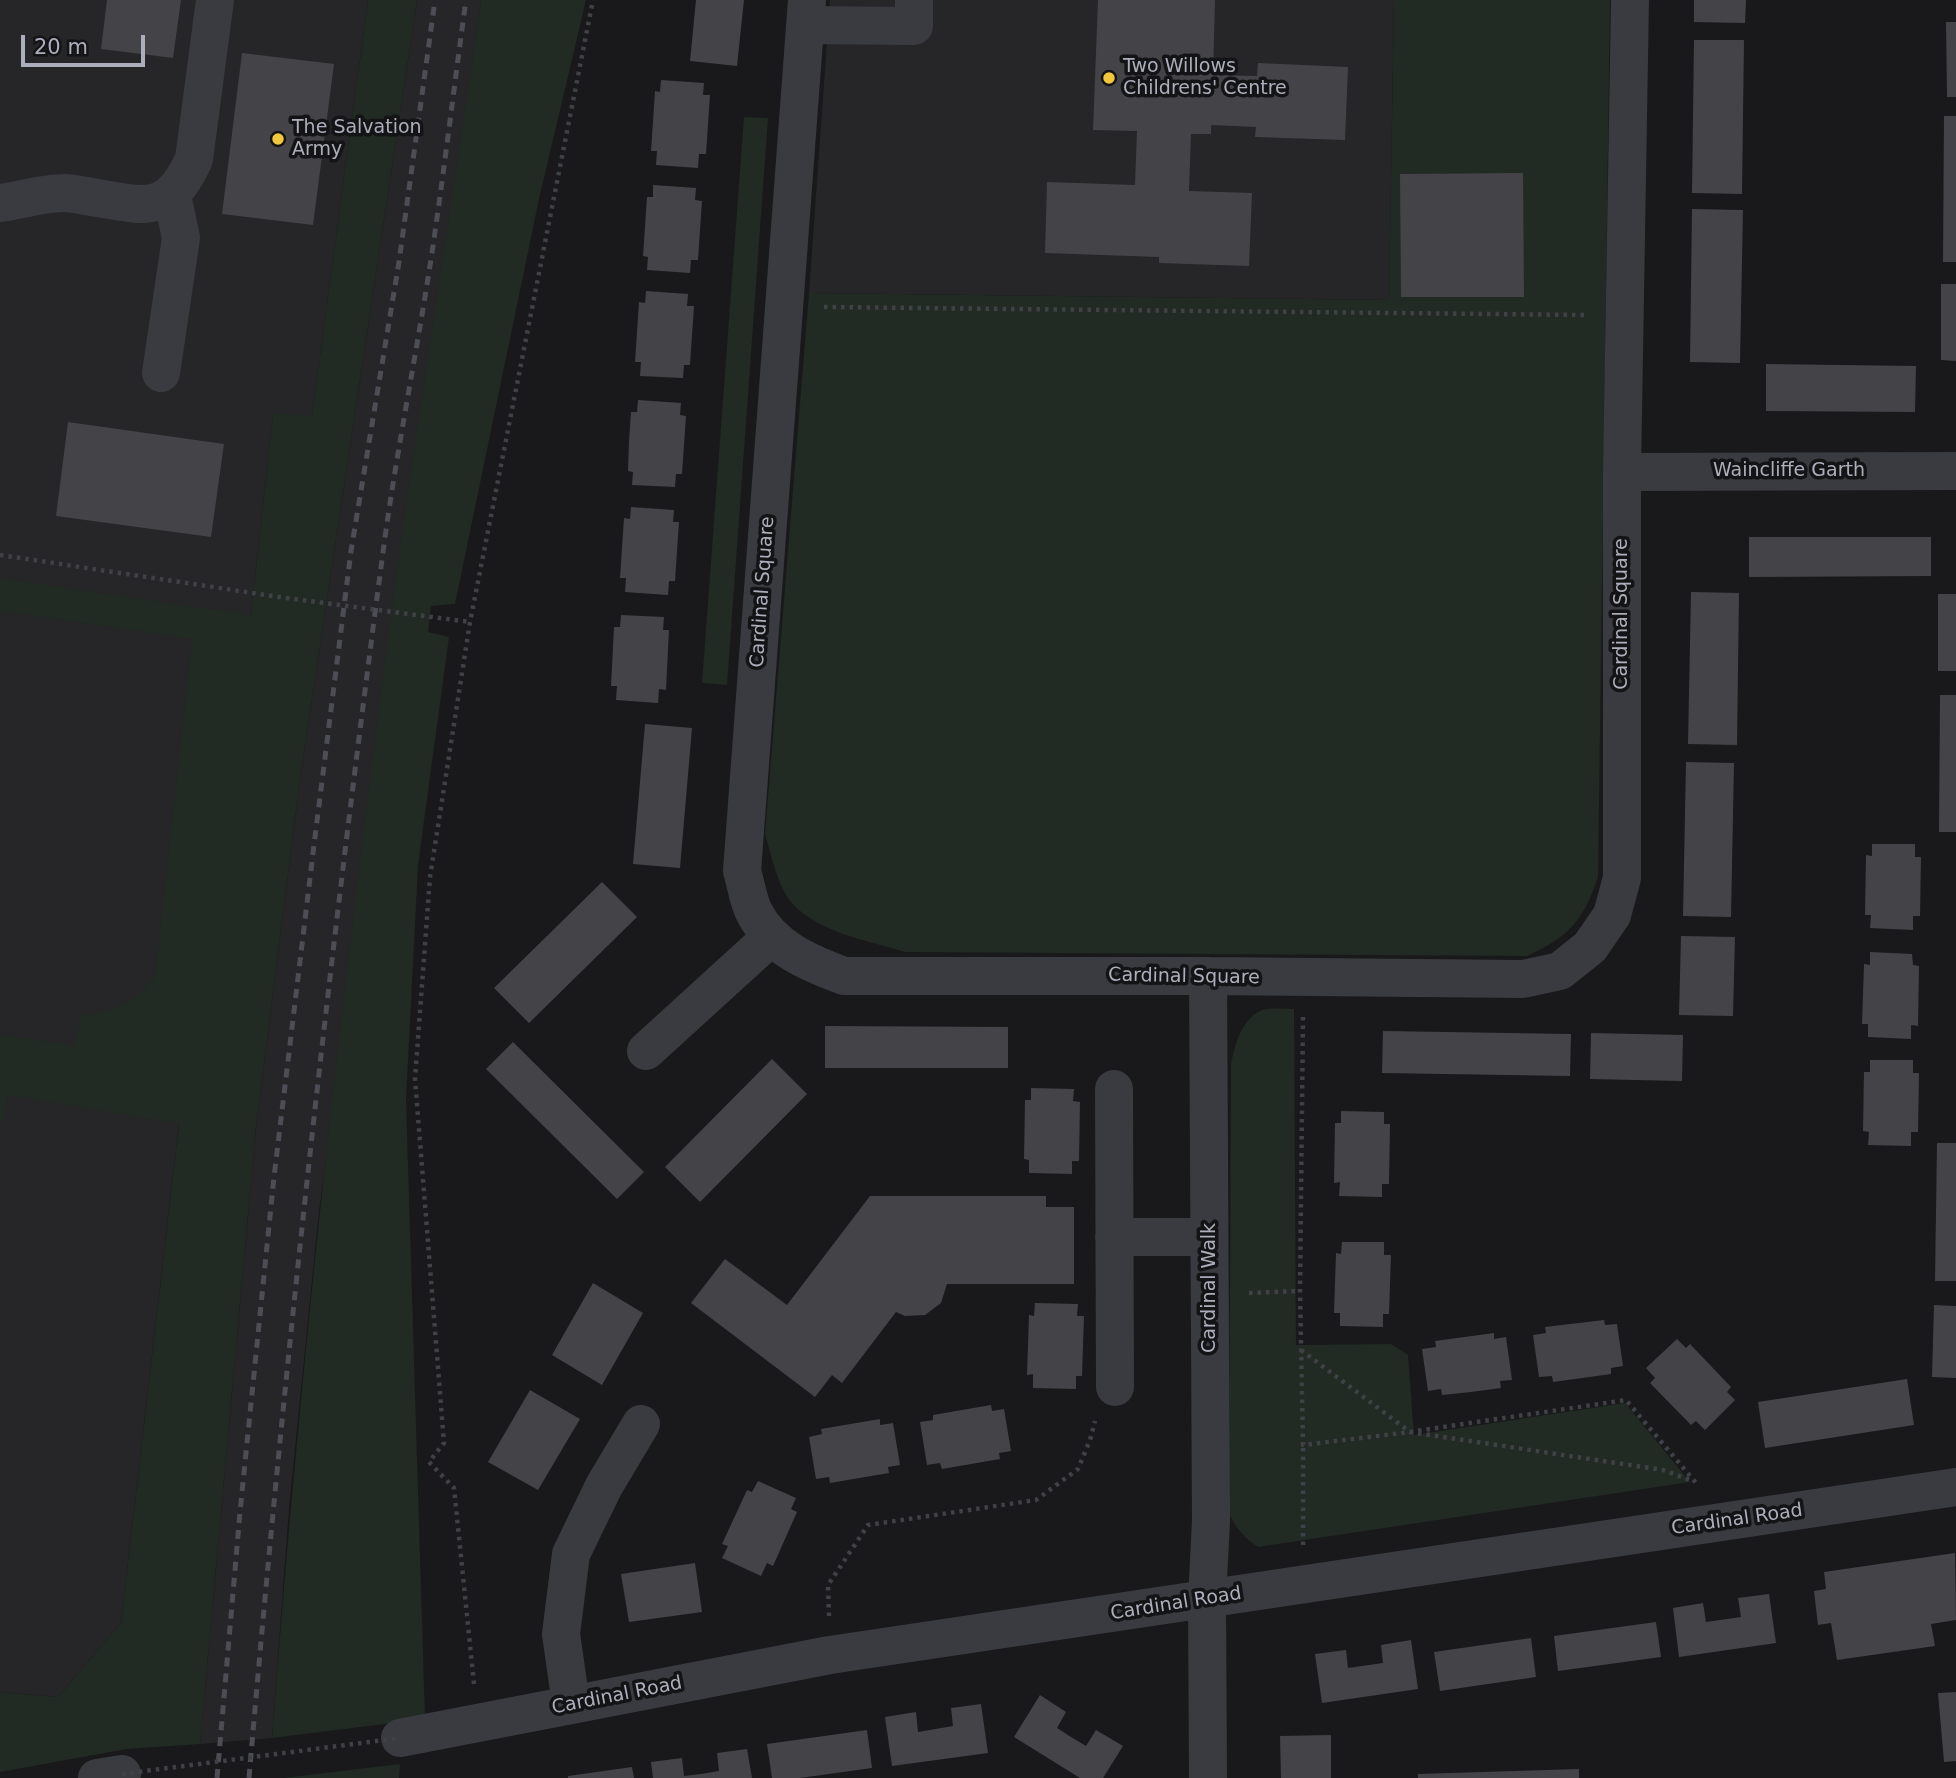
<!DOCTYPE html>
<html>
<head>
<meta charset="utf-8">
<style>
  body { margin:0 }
  #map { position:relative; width:1956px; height:1778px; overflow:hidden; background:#19191b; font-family:"DejaVu Sans",sans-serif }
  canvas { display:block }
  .scale { position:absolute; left:21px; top:35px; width:124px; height:32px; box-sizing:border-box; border:4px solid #acafbb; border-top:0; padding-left:9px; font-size:21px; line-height:24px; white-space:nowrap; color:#acafbb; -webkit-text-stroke:5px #141416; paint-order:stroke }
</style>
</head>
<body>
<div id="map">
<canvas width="1956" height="1778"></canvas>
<div class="scale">20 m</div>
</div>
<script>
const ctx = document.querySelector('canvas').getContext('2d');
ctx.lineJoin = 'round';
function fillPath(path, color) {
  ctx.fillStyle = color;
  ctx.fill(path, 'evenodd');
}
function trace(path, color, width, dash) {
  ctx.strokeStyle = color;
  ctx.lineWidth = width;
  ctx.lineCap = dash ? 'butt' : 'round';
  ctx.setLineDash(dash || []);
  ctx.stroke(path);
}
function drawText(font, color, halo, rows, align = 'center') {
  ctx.font = font + ' "DejaVu Sans",sans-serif';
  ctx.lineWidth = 7;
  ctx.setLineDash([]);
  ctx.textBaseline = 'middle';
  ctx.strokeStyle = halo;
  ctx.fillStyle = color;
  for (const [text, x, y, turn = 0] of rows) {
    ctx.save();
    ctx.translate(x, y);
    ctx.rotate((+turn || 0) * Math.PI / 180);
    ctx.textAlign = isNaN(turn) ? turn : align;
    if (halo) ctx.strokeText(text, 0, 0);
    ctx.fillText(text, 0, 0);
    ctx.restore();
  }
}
fillPath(new Path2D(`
  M0,0H368L312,417L273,414L251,615L179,1123L121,1623L58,1697L0,1692Z
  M417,0H481L319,1211L289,1508L272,1738L200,1744L256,1126L301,772Z
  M830,0H1394L1389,300L809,293Z`), '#262528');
fillPath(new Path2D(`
  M368,0H417L301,772L256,1126L200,1744L127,1749L0,1772V1692L58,1697L121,1623L179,1124L8,1095L4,1122H0V1035L75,1045L81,1015C118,1010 129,1005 155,977L192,639L0,611V578L251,615L273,413L312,416Z
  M481,0H586L539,199L455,604L431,606L428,632L449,637L418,865L406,1100L425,1719L272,1738C301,1355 344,973 394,592C421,394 453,197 481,0Z
  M1394,0H1610L1598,877C1583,921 1570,936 1527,956L905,952C864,939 799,930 781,885C774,869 770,851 765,834L809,293L1389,300Z
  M744,117L768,118L727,685L702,683Z
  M1294,1009L1296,1345L1391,1344L1408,1355L1414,1435L1625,1403L1690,1482L1258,1547C1245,1539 1236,1528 1229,1514L1231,1064C1235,1045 1241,1020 1260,1011C1268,1007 1284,1009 1294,1009Z
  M400,1764L399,1778H283Z`), '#212a23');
fillPath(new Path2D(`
  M107,0H181L173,58L101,49Z
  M696,0H744L737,66L690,61Z
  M1098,0H1215L1213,75L1257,76L1258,63L1348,67L1345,140L1255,137L1256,127L1211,125V134H1191L1189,191L1252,193L1249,266L1159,263V257L1045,253L1047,182L1135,185L1137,131L1093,130Z
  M1694,0H1746L1745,23L1694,22Z
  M1946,22H1956V97H1947Z
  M1694,40H1744L1742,194L1692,193Z
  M242,53L334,64L313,225L222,214Z
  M661,80L704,83L703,95H710L706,154H699L698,168L656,165L657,151H651L655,91L660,92Z
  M1944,116H1956V262H1943Z
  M1523,173L1524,297H1401L1400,174Z
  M653,185L696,188L695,200L702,201L698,260H691L690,273L647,270L648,257L643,256L647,197H653Z
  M1692,209L1743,210L1740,363L1690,362Z
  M1941,284H1956V361L1941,360Z
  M646,291L688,294L687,306H694L690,365H684L683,378L640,376L641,362H635L639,302L645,303Z
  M1766,364L1916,366L1915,412L1766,411Z
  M638,400L681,403L680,415L686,416L682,474H676L675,487L632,485L633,472L628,471L629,441L631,412H637Z
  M68,422L224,444L211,537L56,516Z
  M631,507L674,510L673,522H679L675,581H669L668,595L625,592L626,578H620L624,518L630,519Z
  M1749,537H1931V576L1749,577Z
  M1691,592L1739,593L1737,745L1688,744Z
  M1938,594H1956V671H1938Z
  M621,615L664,617L663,630H669L666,690L659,689L658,703L616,700L617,686H611L614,627H620Z
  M1940,695H1956V832H1939Z
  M645,724L692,728L680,868L633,864Z
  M1686,762L1734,763L1731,917L1683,916Z
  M1872,844H1915V857H1921L1920,916H1913V930L1870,928L1871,915H1865L1866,855L1872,856Z
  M602,882L637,917L529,1023L494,988Z
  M1681,936L1735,937L1733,1016L1679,1015Z
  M1870,952L1912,954L1913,965L1919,966L1918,1026L1911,1025V1039L1868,1037V1024H1862L1864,964L1870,965Z
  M825,1026L1008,1027V1068H825Z
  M1383,1031L1571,1034L1570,1076L1382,1073Z
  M1591,1033L1683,1035L1682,1081L1590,1079Z
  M513,1042L644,1172L617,1199L486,1069Z
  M772,1059L807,1094L700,1202L665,1167Z
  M1870,1060H1913V1073H1919L1918,1132H1911V1146L1868,1145L1869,1132L1863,1131L1864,1072H1870Z
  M1031,1088L1074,1089L1073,1101L1080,1102L1079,1161H1072V1174L1029,1173V1160L1024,1159L1025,1100H1031Z
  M1341,1111L1384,1112V1124H1390L1389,1184H1382V1197L1339,1196L1340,1182L1334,1183L1335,1123H1341Z
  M1937,1143H1956V1281H1935Z
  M870,1196H1046V1207H1074V1284H947L941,1303L925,1315L905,1316L896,1312L842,1383L832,1375L815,1397L691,1303L725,1259L787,1305Z
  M1342,1242H1384V1255H1391L1389,1314H1383V1327L1340,1326V1313H1334L1336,1253L1341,1254Z
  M593,1283L643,1313L602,1385L552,1355Z
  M1035,1303L1078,1304L1077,1316H1084L1082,1376H1076V1389L1033,1388V1374L1027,1375L1029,1315L1034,1316Z
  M1934,1305L1956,1306V1378L1932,1377Z
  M1604,1320L1605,1325L1617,1324L1623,1366L1611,1368V1374L1553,1382L1552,1376L1539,1377L1533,1335L1546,1333L1545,1327Z
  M1494,1333V1339L1506,1337L1512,1380L1500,1381L1501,1388L1471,1392L1442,1395L1441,1389L1428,1391L1422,1349L1436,1347L1435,1341Z
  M1677,1339L1686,1348L1690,1344L1731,1387L1727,1392L1735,1400L1705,1430L1696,1421L1691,1425L1650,1383L1655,1378L1646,1368Z
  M1907,1379L1914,1425L1765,1448L1758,1402Z
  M530,1390L580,1419L538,1490L488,1462Z
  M991,1405L992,1411L1004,1409L1011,1451L999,1453L1000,1459L942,1469L940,1463L927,1465L920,1422L933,1420V1415Z
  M880,1419V1425L893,1423L900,1465L888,1467L889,1473L830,1483L829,1477L816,1479L809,1437L822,1434L821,1429Z
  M758,1481L796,1498L791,1509L797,1512L773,1566L767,1563L761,1576L722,1558L728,1546L722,1544L735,1516L747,1490L752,1492Z
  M1955,1553L1956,1620L1931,1624L1935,1646L1837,1660L1831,1623L1818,1625L1814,1591L1826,1589L1824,1572Z
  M695,1563L702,1612L629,1622L621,1574Z
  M1769,1594L1776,1643L1679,1657L1673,1608L1703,1603L1706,1622L1741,1617L1738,1598Z
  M1656,1622L1661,1657L1558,1671L1554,1636Z
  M1531,1638L1536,1677L1440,1691L1434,1652Z
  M1411,1640L1418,1689L1322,1703L1315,1654L1346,1650L1348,1668L1383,1663L1381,1645Z
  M1956,1692V1761L1944,1762L1938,1693Z
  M1040,1695L1066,1712L1057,1728L1071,1737L1086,1746L1096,1730L1123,1746L1103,1778H1080L1014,1737Z
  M981,1704L988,1753L892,1766L885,1717L916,1712L918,1732L953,1726L951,1708Z
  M867,1730L872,1768L800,1778H772L767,1744Z
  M1331,1735V1778H1281L1280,1736Z
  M747,1749L752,1778H653L651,1762L682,1758L684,1776L701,1774L719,1771L717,1753Z
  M632,1767L634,1778H568V1776Z
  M1579,1769V1778H1418V1774Z`), '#444448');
trace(new Path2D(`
  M824,307L1585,315
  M0,555L286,598
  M1303,1017L1300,1291L1303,1445L1410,1432L1626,1400L1696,1483
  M1249,1293L1300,1291
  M1301,1350L1410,1432L1663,1470L1693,1481
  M1303,1545V1445
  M829,1616L828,1585L868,1525L1036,1500L1078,1469L1090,1440L1095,1421
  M474,1684L454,1488L429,1462L444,1443L415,1079L430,877L470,622L593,0`), '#404147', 4.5, [3.5, 5]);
trace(new Path2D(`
  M807,0L742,871C746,884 748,900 754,912C772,948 809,963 844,976H1208L1523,979L1560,971L1590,947L1612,915L1622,878V472L1630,0
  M805,25L914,26V0
  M0,203C21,200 44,193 65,193C74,193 83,196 92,197C146,206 168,216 194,159L215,0
  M161,373L181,238L172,195
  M1622,472L1956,471
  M1208,976L1211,1521L1207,1600L1208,1778
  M646,1051L770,938
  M1114,1089L1115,1387
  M1114,1237H1209
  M571,1704L561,1634L571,1554L604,1486L641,1424
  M400,1738L830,1655L1956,1487
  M97,1778L122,1774`), '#3a3b40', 38);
trace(new Path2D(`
  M217,1778L240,1512L274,1177L314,845L351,551L399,262L435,0
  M249,1778C284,1368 329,960 383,552C396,454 416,357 431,259C444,173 454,86 466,0`), '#4d4e55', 5, [9, 7]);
trace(new Path2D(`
  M286,598L470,622
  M122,1774L400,1738`), '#404147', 4.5, [3.5, 5]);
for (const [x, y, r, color] of [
  [1109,78,7,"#f1c73b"],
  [278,139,7,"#f1c73b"]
]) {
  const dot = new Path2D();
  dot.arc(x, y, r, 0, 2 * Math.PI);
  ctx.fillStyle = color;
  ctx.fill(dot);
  trace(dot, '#141416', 2.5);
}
drawText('19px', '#acafbb', '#141416', [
  ["Two Willows",1123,67],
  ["Childrens' Centre",1123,89],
  ["The Salvation",292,128],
  ["Army",292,150]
], 'left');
drawText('19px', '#acafbb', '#141416', [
  ["Waincliffe Garth",1789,471],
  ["Cardinal Square",763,592,-86],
  ["Cardinal Square",1622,614,-90],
  ["Cardinal Square",1184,977,1],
  ["Cardinal Walk",1210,1288,-90],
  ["Cardinal Road",1737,1520,-8],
  ["Cardinal Road",1176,1604,-9],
  ["Cardinal Road",617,1696,-11]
]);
</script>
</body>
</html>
